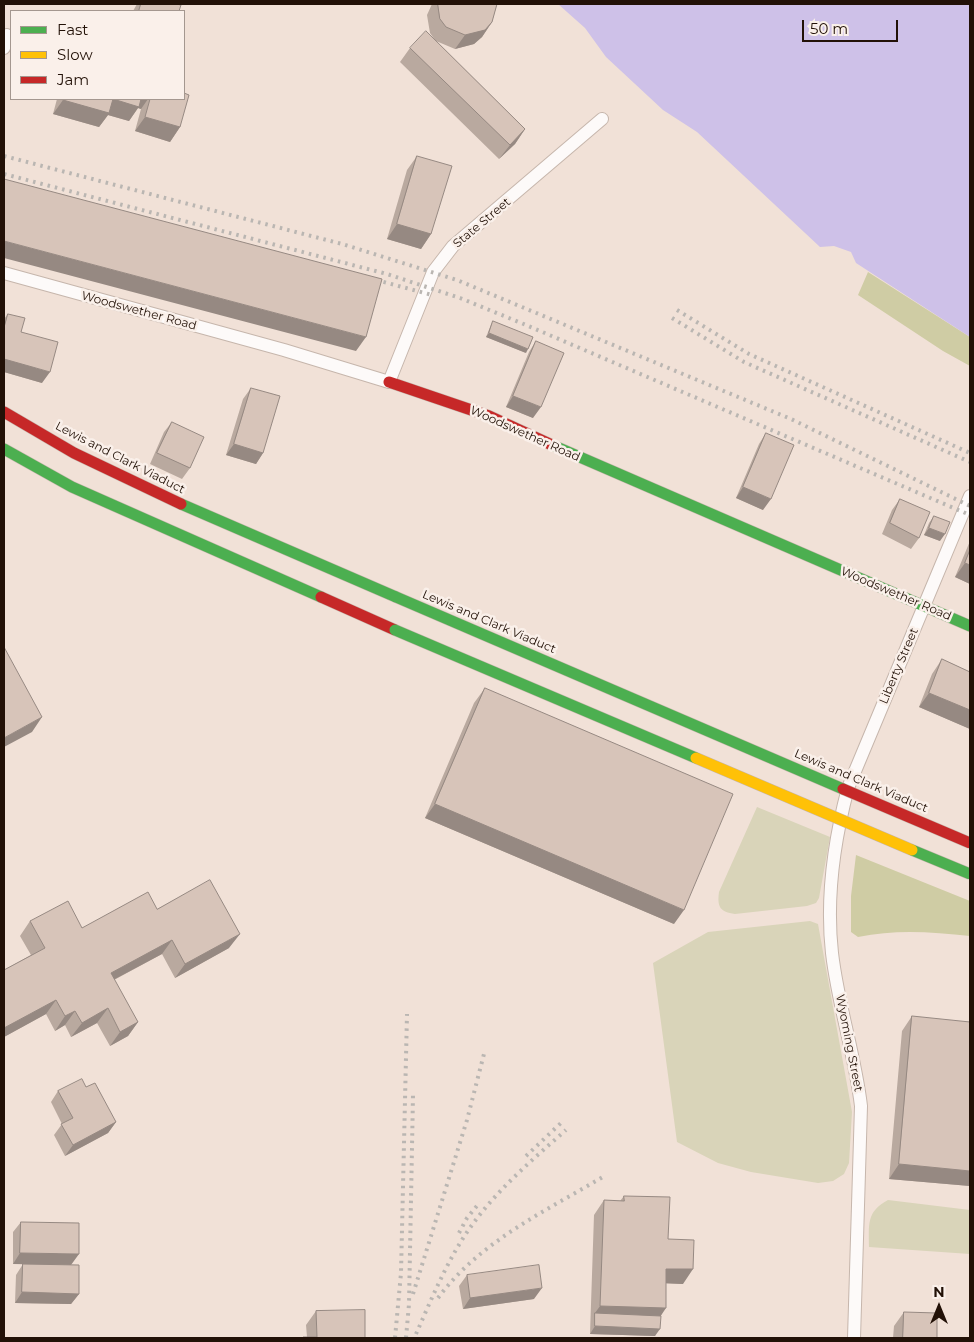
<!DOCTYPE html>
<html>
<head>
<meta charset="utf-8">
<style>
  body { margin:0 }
  #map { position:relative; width:974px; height:1342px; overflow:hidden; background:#f1e1d7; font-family:Montserrat,sans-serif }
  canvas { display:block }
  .frame { position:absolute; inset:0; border:5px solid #221107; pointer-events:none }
  .legend { position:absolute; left:10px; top:10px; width:175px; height:90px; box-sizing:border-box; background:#faf0ea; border:1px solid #a4978f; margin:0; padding:6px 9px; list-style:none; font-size:15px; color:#221107 }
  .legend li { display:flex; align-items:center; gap:10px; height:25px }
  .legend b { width:25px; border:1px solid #a4978f }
  .north { position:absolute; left:914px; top:1282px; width:50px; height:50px; -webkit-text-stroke:4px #faf0ea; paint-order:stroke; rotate:0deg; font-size:14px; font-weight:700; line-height:20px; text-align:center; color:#221107 }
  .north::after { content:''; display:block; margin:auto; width:18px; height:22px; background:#221107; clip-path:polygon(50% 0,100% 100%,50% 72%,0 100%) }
  .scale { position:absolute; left:802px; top:20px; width:96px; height:22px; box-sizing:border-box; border:2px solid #221107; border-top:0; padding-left:6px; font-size:15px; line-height:18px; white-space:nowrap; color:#221107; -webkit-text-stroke:4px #faf0ea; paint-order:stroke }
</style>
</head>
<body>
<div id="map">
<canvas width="974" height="1342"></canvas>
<div class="frame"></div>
<ul class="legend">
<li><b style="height:6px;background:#4caf50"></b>Fast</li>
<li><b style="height:6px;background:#ffc107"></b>Slow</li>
<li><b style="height:6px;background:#c62828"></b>Jam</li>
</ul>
<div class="north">N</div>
<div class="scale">50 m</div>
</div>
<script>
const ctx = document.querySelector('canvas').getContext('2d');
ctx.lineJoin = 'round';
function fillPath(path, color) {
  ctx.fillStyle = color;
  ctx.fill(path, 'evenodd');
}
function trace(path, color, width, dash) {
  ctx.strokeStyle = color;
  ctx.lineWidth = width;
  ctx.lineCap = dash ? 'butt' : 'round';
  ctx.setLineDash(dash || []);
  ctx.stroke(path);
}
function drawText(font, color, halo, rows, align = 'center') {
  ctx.font = font + ' Montserrat,sans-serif';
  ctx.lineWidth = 5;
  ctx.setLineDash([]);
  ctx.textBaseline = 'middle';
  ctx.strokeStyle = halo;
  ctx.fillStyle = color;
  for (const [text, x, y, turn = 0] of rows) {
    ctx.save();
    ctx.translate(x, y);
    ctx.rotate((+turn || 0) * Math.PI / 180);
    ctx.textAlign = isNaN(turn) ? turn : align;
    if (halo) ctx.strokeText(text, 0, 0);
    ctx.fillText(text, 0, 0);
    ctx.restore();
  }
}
fillPath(new Path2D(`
  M757,807L830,837L819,898L816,903L807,906L735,914C720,912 717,907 719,892Z
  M810,921L818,924L852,1112L849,1163L844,1174L833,1181L818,1183L751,1172L718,1163L677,1142L653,963L708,932Z
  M888,1200L970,1210V1254L869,1247C869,1224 866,1212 888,1200Z`), '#d9d4b9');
fillPath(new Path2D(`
  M868,272L970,337V366L943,351L858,295Z
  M856,855L970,901V936C932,932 896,929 858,937L851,932V896Z`), '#cfcca4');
fillPath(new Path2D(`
  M558,4H970V337L856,263L851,252L834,246L820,247L697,132L663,110L606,57L585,28Z`), '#cec1e8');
const street = new Path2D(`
  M4,48L7,35
  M4,273L284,350L389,382L433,272L453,246L602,119
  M854,1338L861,1106C855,1055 838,1005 832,953C826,899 834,841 848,788L970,496`);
const fast = new Path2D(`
  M552,445L970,626
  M4,449L72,487L321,597
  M181,504L396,597`);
const jam = new Path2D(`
  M389,382L489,416L552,445
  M4,412L74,453L181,504
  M321,597L395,630`);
trace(street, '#c6b6ac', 14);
trace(fast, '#c6b6ac', 12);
trace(jam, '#c6b6ac', 12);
trace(street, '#fdfaf9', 12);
trace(fast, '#4caf50', 11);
trace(jam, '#c62828', 11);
trace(new Path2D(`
  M4,156L342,244L457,280L791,419L970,506
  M4,174L387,274L460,298L526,325L970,515
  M369,278L432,295
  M677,310L749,354L970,453
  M672,318L744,362L970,462
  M526,1156L562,1122
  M459,1233L467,1218L480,1202
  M413,1294L467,1120L485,1050
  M438,1298C480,1241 546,1211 606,1175
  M416,1334C432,1298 448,1258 472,1225C498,1189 532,1160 566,1130
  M395,1338L401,1273L407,1014
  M406,1338L409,1304L413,1095`), '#bab6b2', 4, [2.5, 5]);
const fastBridge = new Path2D(`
  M396,597L843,789
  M395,630L696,758
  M912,850L970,874`);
const slowBridge = new Path2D(`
  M696,758L912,850`);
const jamBridge = new Path2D(`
  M843,789L970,843`);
trace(fastBridge, '#c6b6ac', 12, []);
trace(slowBridge, '#c6b6ac', 12, []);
trace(jamBridge, '#c6b6ac', 12, []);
trace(fastBridge, '#4caf50', 11);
trace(slowBridge, '#ffc107', 11);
trace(jamBridge, '#c62828', 11);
fillPath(new Path2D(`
  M137,4H141L179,11H133Z
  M432,4H497L492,22L482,37L474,44L455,49L436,41L525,129L515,144L499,159L400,62L410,48L435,40L430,33L427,15Z
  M57,99H184L180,127L170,142L135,131L141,109L138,108L129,121L108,115L99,127L53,114Z
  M417,156L431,234L421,249L387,239L407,170Z
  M8,314L21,332L42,383L4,372V319Z
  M493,321L526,353L486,337L491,325Z
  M536,341L533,418L506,407L529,352Z
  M251,388L263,453L256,464L226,455L243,399Z
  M172,422L190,468L182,479L150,464L164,432Z
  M766,433L763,510L736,498L759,444Z
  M900,499L919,538L911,549L882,534L892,510Z
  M934,516L940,541L924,535L929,523Z
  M970,541V584L955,577Z
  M942,659L970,672V729L919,707L932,674Z
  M485,688L674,924L425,818L474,703Z
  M157,909L229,948L175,978L162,954L114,980L138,1022L128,1036L110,1046L97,1023L71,1037L65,1025L55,1031L46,1014L4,1037V970L31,955L20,936L30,921L82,928Z
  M912,1016L970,1186L889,1179L902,1031Z
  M86,1087L116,1122L108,1133L65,1156L54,1135L62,1124L51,1102L58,1091Z
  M624,1196L668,1239L683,1284L666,1283L661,1316L655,1336L590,1334L594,1215L604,1200L620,1201Z
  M21,1222L71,1265L79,1294L71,1304L15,1303L16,1275L23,1264H13V1232Z
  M467,1275L534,1299L463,1309L459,1286Z
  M316,1311L365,1338H302L303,1337H307L306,1325Z
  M904,1312L937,1338H893L894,1326Z`), '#b9a99f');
fillPath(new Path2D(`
  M492,22L482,37L474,44L455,49L465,35Z
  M148,99L141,109L138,108L129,121L108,115L99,127L53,114L63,100Z
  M145,117L180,127L170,142L135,131Z
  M525,129L515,144L499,159L510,145Z
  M397,224L431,234L421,249L387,239Z
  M4,241L366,337L356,351L4,258Z
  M489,333L528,349L526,353L486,337Z
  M4,359L50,372L42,383L4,372Z
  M513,396L541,407L533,418L506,407Z
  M234,444L263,453L256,464L226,455Z
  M743,487L771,499L763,510L736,498Z
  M929,528L945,534L940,541L924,535Z
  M965,563L970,565V584L955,577Z
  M929,693L970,710V729L919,707Z
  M42,717L32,732L4,747V738Z
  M435,804L684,910L674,924L425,818Z
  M240,934L229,948L175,978L185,964Z
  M172,940L162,954L100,987L111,973Z
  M56,1000L46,1014L4,1037V1028Z
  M108,1008L97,1023L71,1037L82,1023Z
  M75,1011L65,1025L55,1031L65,1016Z
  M138,1022L128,1036L110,1046L120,1032Z
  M116,1122L108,1133L65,1156L73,1145Z
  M899,1164L970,1171V1186L889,1179Z
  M20,1253L79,1254L71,1265L13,1264Z
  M666,1269H693L683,1284L656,1283Z
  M542,1288L534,1299L463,1309L470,1298Z
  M22,1292L79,1294L71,1304L15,1303Z
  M600,1306L666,1308L656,1323L595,1313Z
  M595,1326L660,1329L655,1336L590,1334Z`), '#968982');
const building = new Path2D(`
  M141,4H176L181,5L179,11H139Z
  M438,4H497L492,22L485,30L465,35L446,27L440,19Z
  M426,31L525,129L510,145L410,48Z
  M184,93L189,95L180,127L145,117L150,99H184Z
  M63,99H141L139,107L113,99L109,113L63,100Z
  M417,156L452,166L431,234L397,224Z
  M4,179L382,279L366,337L4,241Z
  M8,314L25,318L21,332L58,342L50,372L4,359V328Z
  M493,321L533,337L528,349L489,333Z
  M536,341L564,353L541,407L513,396Z
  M251,388L280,396L263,453L234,444Z
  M172,422L204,437L190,468L157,453Z
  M766,433L794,445L771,499L743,487Z
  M900,499L930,512L919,538L890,523Z
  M934,516L950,522L945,534L929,528Z
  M970,550V565L965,563Z
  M4,647L42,717L4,738Z
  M942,659L970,672V710L929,693Z
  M485,688L733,794L684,910L435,804Z
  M210,880L240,934L185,964L172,940L111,973L138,1022L120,1032L108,1008L82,1023L75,1011L65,1016L56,1000L4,1028V970L45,948L30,921L68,901L82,928L148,892L157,909Z
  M912,1016L970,1022V1171L899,1164Z
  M82,1079L86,1087L95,1083L116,1122L73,1145L61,1124L73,1118L58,1091Z
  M624,1196L670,1197L668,1239L694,1240L693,1269H666V1308L600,1306L604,1200L624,1201Z
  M21,1222L79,1223V1254L20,1253Z
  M23,1264L79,1265V1294L22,1292Z
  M539,1265L542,1288L470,1298L467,1275Z
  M365,1310V1338H303V1337H317L316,1311Z
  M904,1312L937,1313V1338H903Z
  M595,1313L661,1316L660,1329L595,1326Z`);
fillPath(building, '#d7c4b9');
trace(building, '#968982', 1);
drawText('12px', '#221107', '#faf0ea', [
  ["State Street",482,223,-40],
  ["Woodswether Road",139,311,15],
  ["Woodswether Road",525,434,24],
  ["Lewis and Clark Viaduct",120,458,27],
  ["Woodswether Road",896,594,23],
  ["Lewis and Clark Viaduct",489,622,23],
  ["Liberty Street",899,666,-67],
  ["Lewis and Clark Viaduct",861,781,23],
  ["Wyoming Street",849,1043,79]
]);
</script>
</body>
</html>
